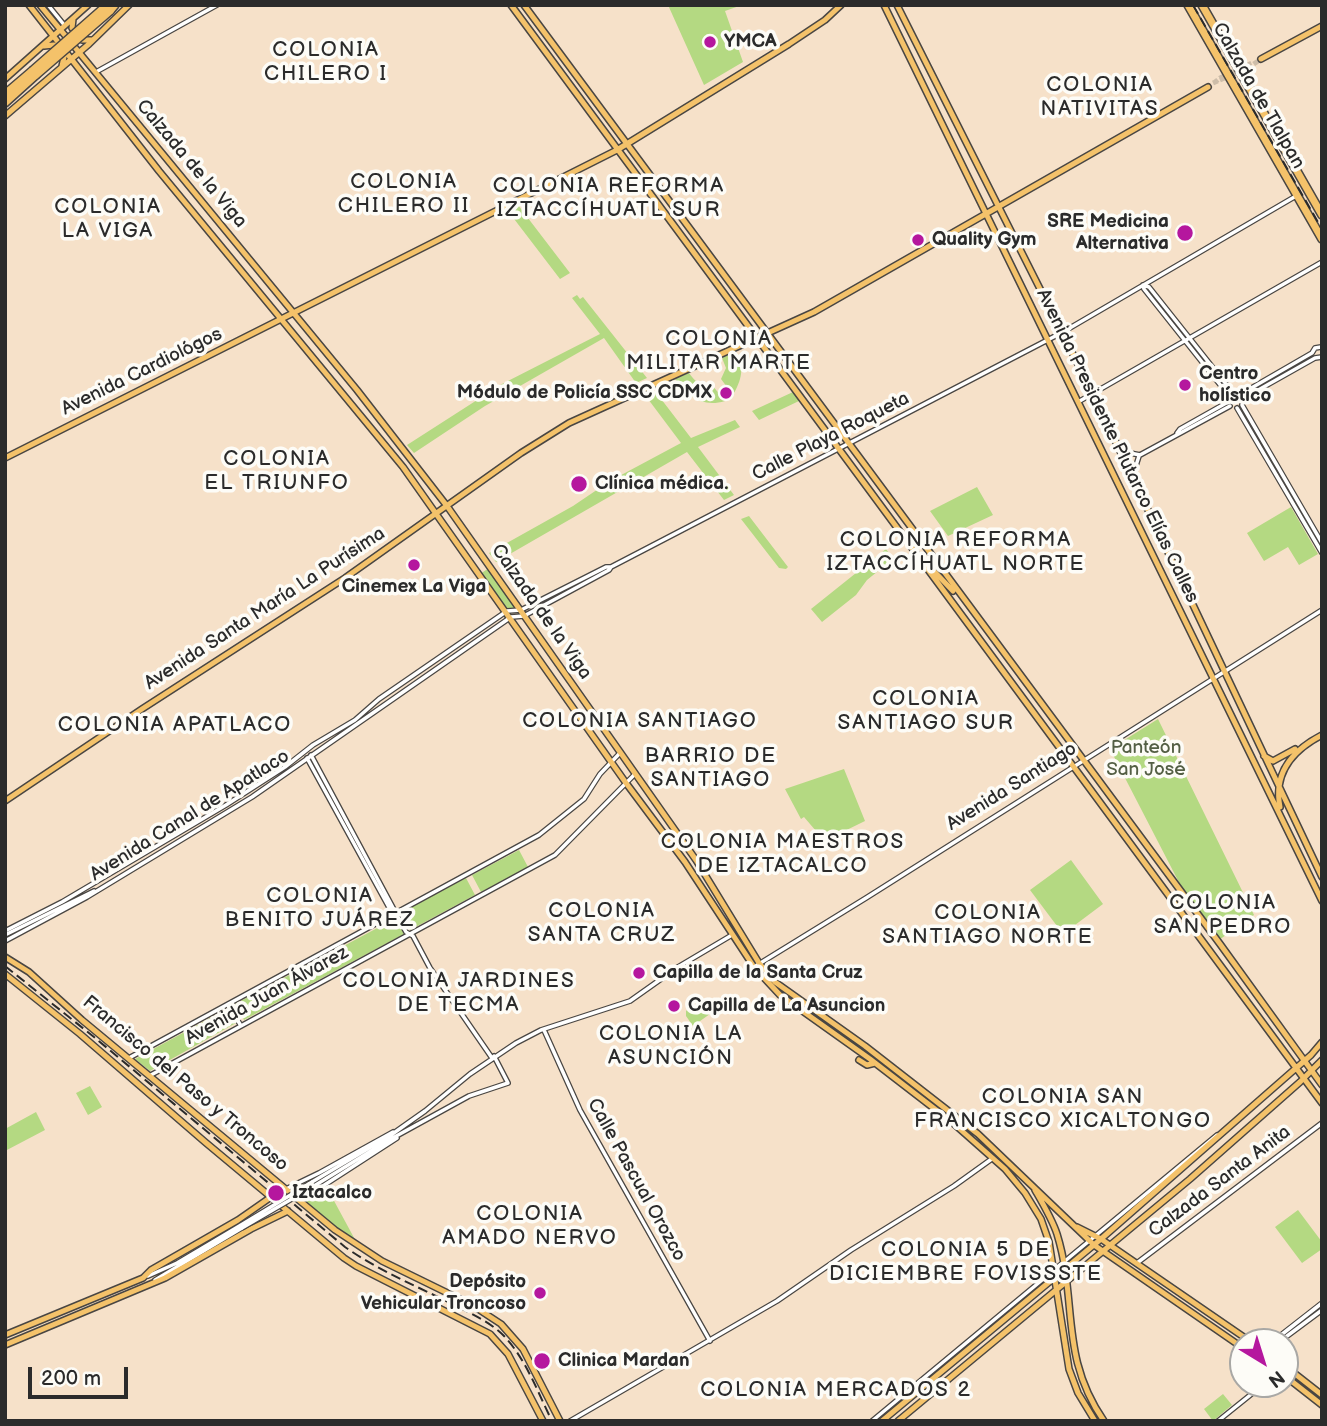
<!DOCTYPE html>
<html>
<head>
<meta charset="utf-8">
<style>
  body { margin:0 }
  #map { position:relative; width:1327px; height:1426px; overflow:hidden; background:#f6e1c9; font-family:"Balsamiq Sans",sans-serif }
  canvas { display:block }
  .frame { position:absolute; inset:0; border:7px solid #2b2b2b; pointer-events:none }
  .north { position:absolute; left:1229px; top:1328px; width:70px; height:70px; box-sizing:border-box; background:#fdfcf7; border:2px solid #a9a8a5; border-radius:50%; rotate:142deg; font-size:19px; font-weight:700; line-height:28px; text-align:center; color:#2b2b2b }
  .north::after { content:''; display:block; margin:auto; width:24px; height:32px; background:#b5179e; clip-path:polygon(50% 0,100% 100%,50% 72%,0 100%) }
  .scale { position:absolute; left:28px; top:1367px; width:100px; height:32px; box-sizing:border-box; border:4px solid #2b2b2b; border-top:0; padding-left:9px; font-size:21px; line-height:24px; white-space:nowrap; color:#2b2b2b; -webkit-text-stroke:5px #fdfcf7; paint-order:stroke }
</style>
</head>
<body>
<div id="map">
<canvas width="1327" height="1426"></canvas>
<div class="frame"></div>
<div class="north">N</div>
<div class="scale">200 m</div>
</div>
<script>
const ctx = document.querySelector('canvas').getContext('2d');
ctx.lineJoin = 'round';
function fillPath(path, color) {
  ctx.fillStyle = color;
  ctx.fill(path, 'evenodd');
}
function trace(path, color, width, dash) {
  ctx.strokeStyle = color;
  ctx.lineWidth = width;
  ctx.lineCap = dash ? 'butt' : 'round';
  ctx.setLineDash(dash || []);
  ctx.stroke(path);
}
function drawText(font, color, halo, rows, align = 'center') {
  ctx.font = font + ' "Balsamiq Sans",sans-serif';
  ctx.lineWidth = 7;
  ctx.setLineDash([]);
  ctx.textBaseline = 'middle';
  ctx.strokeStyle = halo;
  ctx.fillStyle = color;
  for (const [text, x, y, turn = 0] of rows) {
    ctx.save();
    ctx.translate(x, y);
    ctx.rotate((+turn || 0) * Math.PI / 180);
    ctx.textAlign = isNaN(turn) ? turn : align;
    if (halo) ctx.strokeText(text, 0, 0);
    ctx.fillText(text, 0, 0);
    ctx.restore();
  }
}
fillPath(new Path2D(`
  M668,5H742L725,11L743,62L704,85Z
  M518,205L570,273L560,279L508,211Z
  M577,295L580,299L583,297L647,378L636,383L604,338L485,406L414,453L407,445L502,384L600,334L572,298Z
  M735,352C746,366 741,381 733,395L721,379L726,368L722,358Z
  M689,373C695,382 701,386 712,385L725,401C702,408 688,396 675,379Z
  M655,391L691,438L735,420L740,427L698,447L734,495L724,500L687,452L496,562L489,553L573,506L610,481L681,443L645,395Z
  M793,392L799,401L759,420L752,411Z
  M977,487L993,515L948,536L930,511Z
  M1291,507L1318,554L1299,565L1288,547L1264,561L1247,533Z
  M749,516L788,567L786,569L779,568L741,519Z
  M886,549L893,559L867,580L856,595L822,622L811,609Z
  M489,568L517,607L507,610L480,574Z
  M1158,719L1254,915L1219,940L1185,894L1110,749Z
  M844,769L865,821L820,843L816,831L804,817L801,819L785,789Z
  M519,850L528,867L481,892L472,875Z
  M1071,860L1103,904L1063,934L1030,890Z
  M466,878L475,895L410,930L400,913Z
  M396,918L404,934L244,1020L235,1004Z
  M713,1004L717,1009L693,1026L686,1016V1011L692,1005L695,1008L702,1007L705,1011Z
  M225,1010L230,1011L236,1023L150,1071L135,1059Z
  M90,1086L102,1107L88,1115L76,1093Z
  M36,1112L45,1130L5,1151V1129Z
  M326,1186L359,1247L302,1202Z
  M1298,1210L1322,1242V1249L1302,1263L1275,1227Z
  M1223,1394L1232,1405L1213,1421L1204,1409Z`), '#b4d982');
trace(new Path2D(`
  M1213,83L1248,68L1261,59
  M1214,83L1220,78L1252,63`), '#cdbda9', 5, [5, 2.5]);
const minor = new Path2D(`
  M48,5L65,26
  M96,72L217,5
  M1143,285L1149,287L1233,393
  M1143,285L1144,289L1229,396
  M1241,394L1312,353L1315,348L1321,347
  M1244,398L1315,358L1322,357
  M1078,402L1322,262
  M1242,405L1322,543
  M1237,408L1322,553
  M1177,433L1180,429L1228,402
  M1120,451L1140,455L1230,406
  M1133,475L1139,456
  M311,755L406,932L413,936L430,968L492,1058
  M307,758L391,911L396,913
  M5,931L62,902L226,805L285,767L313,745L355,720L379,699L507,611L521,610L606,567H611L1063,332L1296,196
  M5,935L94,891
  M5,941L87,897L252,797L511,617L524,616L609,570L611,567
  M754,967L866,898L1322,610
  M228,1004L241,1026
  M544,1030L580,1110L710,1341
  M129,1058L539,835L584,799L600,774L620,753
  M151,1075L555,855L635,774
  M312,1182L391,1135L425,1111L470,1074L516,1043L541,1030L630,1001L678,967L732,935
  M314,1186L389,1140L469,1096L508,1083L494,1056
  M286,1189L319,1173L393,1132
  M309,1195L397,1138
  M1137,1263L1322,1123
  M148,1276L177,1263L241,1225
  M155,1280L242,1228
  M1272,1342L1322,1303
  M1279,1342L1322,1310
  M570,1421L777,1301L851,1250L954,1186L993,1158
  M872,1421L1217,1135
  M1218,1421L1264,1384`);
const major = new Path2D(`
  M29,5L159,171L403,467L626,783L685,862L754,967L780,995L870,1059L953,1123L1005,1169L1025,1193L1041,1219L1049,1242L1069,1369L1078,1393L1095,1421
  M40,5L357,390L447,506L696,860L759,963L775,982L865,1046L978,1134L1094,1245L1243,1348
  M511,5L1322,1103
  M524,5L1220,944L1322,1085
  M884,5L1322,901
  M897,5L1093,394L1322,877
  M73,19L72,28L82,40H92
  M44,46L54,45L64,57L62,66
  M1261,59L1322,26
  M5,79L88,5
  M5,116L89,44L129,5
  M5,458L617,150L789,44L825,20L841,5
  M928,565L953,591
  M1264,756L1273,761L1295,749
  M5,801L142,709L345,578L521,453L569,423L814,312L1208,87
  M1280,807C1273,772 1293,750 1322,735
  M5,957L29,972L82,1020L335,1230L382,1261L472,1305L501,1324L523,1349L560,1421
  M5,974L80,1034L205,1142L344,1258L356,1266L490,1334L508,1354L543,1421
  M859,1060L867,1065L875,1063
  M1035,1190C1043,1204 1052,1219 1057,1234C1078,1302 1059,1356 1104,1421
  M1077,1227L1101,1239L1251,1342
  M5,1335L143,1278L151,1270L238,1220L271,1197
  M5,1345L165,1278L251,1229L288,1211
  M1285,1366L1322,1395
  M1285,1376L1322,1405
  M882,1421L1101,1239L1311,1055L1322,1042
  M898,1421L1190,1179L1300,1082L1322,1060`);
const highway = new Path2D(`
  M1188,5L1322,239
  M1202,5L1322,215
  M110,11L115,5
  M5,94L32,71
  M5,103L36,75`);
trace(minor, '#494643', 6);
trace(major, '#494643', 8);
trace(highway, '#494643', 10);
trace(minor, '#fff', 3.5);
trace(major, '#f4c26a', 5);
trace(highway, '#f4c26a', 7);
trace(new Path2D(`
  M1193,5L1322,229
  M5,966L94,1037L345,1247C379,1271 417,1286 454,1305C472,1314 490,1322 504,1336C526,1359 538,1393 552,1421`), '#2b2b2b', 2, [10, 5]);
const minorBridge = new Path2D(`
  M241,1225L312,1182
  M242,1228L314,1186`);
const highwayBridge = new Path2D(`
  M32,71L106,6
  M36,75L110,11`);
trace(minorBridge, '#494643', 6, []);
trace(highwayBridge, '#494643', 10, []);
trace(minorBridge, '#fff', 3.5);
trace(highwayBridge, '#f4c26a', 7);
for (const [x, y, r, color] of [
  [710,42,7,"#b5179e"],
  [1185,233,9,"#b5179e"],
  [918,240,7,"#b5179e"],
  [1185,385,7,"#b5179e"],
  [726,393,7,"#b5179e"],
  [579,484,9,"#b5179e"],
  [414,565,7,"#b5179e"],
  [639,973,7,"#b5179e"],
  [674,1006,7,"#b5179e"],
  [276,1193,9,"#b5179e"],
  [540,1293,7,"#b5179e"],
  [542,1361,9,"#b5179e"]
]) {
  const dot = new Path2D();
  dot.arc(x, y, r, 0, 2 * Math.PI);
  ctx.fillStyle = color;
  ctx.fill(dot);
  trace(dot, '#fdfcf7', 2.5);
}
drawText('bold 19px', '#2b2b2b', '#fdfcf7', [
  ["YMCA",724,42],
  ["SRE Medicina",1169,222,"right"],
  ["Alternativa",1169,244,"right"],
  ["Quality Gym",932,240],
  ["Centro",1199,374],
  ["holístico",1199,396],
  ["Módulo de Policía SSC CDMX",712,393,"right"],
  ["Clínica médica.",595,484],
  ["Cinemex La Viga",414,587,"center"],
  ["Capilla de la Santa Cruz",653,973],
  ["Capilla de La Asuncion",688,1006],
  ["Iztacalco",292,1193],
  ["Depósito",526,1282,"right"],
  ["Vehicular Troncoso",526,1304,"right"],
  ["Clinica Mardan",558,1361]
], 'left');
drawText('19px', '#2b2b2b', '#fdfcf7', [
  ["Calzada de Tlalpan",1258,96,60],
  ["Calzada de la Viga",191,164,50],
  ["Avenida Cardiológos",142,372,-26],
  ["Calle Playa Roqueta",831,437,-27],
  ["Avenida Presidente Plutarco Elías Calles",1117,446,64],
  ["Avenida Santa María La Purísima",265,609,-33],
  ["Calzada de la Viga",541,612,55],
  ["Avenida Santiago",1012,787,-32],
  ["Avenida Canal de Apatlaco",190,816,-32],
  ["Avenida Juan Álvarez",267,996,-29],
  ["Francisco del Paso y Troncoso",185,1084,40],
  ["Calle Pascual Orozco",636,1180,61],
  ["Calzada Santa Anita",1220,1182,-37]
]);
drawText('19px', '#545f45', '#fdfcf7', [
  ["Panteón",1146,748],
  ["San José",1146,770]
]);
ctx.letterSpacing = '2px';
drawText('21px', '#2b2b2b', '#fdfcf7', [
  ["COLONIA",326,51],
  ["CHILERO I",326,75],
  ["COLONIA",1100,86],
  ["NATIVITAS",1100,110],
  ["COLONIA",404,183],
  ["CHILERO II",404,207],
  ["COLONIA REFORMA",609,187],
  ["IZTACCÍHUATL SUR",609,211],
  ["COLONIA",108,208],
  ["LA VIGA",108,232],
  ["COLONIA",719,340],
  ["MILITAR MARTE",719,364],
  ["COLONIA",277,460],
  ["EL TRIUNFO",277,484],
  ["COLONIA REFORMA",956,541],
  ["IZTACCÍHUATL NORTE",956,565],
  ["COLONIA",926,700],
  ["SANTIAGO SUR",926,724],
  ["COLONIA SANTIAGO",640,722],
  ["COLONIA APATLACO",175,726],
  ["BARRIO DE",711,757],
  ["SANTIAGO",711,781],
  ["COLONIA MAESTROS",783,843],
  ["DE IZTACALCO",783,867],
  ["COLONIA",320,897],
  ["BENITO JUÁREZ",320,921],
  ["COLONIA",1223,904],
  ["SAN PEDRO",1223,928],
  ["COLONIA",602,912],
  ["SANTA CRUZ",602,936],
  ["COLONIA",988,914],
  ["SANTIAGO NORTE",988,938],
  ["COLONIA JARDINES",459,982],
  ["DE TECMA",459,1006],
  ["COLONIA LA",671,1035],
  ["ASUNCIÓN",671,1059],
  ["COLONIA SAN",1063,1098],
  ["FRANCISCO XICALTONGO",1063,1122],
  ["COLONIA",530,1215],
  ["AMADO NERVO",530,1239],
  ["COLONIA 5 DE",966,1251],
  ["DICIEMBRE FOVISSSTE",966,1275],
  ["COLONIA MERCADOS 2",836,1391]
]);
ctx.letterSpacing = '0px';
</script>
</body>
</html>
